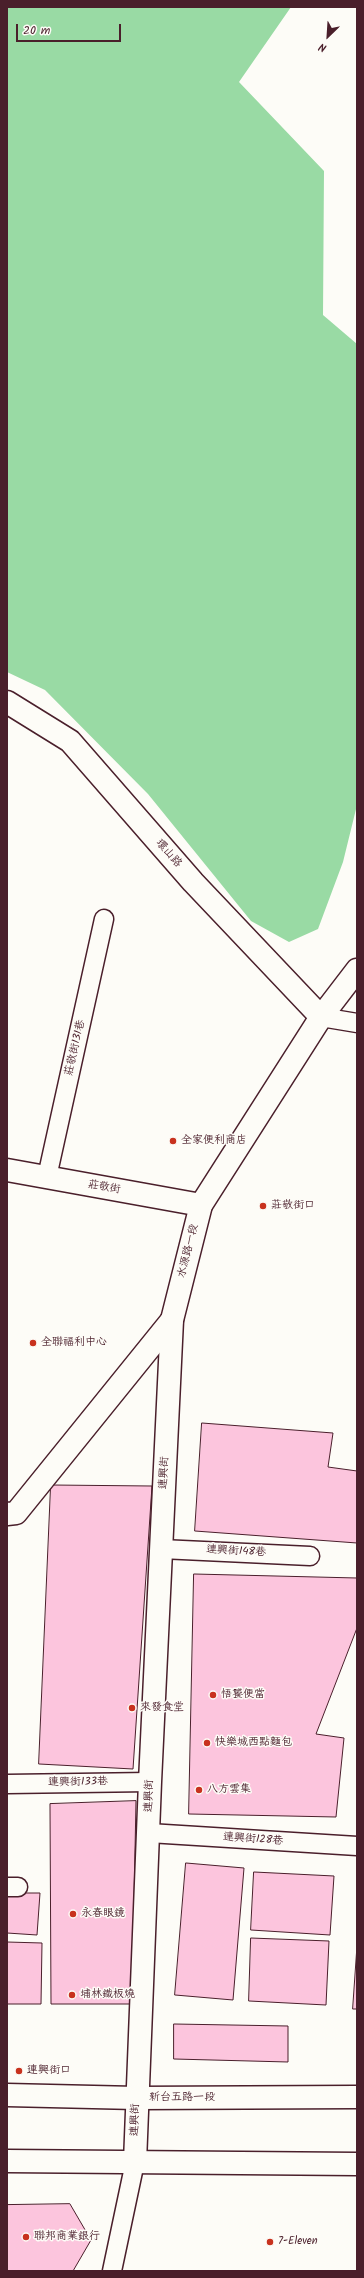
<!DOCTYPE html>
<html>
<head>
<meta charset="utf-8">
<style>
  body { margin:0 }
  #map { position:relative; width:364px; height:2278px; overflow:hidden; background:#fdfcf7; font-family:Kalam,sans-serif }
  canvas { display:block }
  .frame { position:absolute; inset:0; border:8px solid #4a1f2b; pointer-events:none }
  .north { position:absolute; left:308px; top:16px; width:40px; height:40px; -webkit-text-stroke:3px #fdfcf7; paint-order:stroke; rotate:205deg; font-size:11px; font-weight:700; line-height:16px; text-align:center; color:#4a1f2b }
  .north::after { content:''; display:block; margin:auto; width:14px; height:18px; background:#4a1f2b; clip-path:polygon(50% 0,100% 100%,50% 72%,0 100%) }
  .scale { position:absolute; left:16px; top:24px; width:105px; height:18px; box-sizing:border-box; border:2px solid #4a1f2b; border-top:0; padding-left:5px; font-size:12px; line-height:14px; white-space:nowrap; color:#4a1f2b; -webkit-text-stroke:3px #fdfcf7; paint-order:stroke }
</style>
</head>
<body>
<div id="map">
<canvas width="364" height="2278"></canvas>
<div class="frame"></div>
<div class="north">N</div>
<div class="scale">20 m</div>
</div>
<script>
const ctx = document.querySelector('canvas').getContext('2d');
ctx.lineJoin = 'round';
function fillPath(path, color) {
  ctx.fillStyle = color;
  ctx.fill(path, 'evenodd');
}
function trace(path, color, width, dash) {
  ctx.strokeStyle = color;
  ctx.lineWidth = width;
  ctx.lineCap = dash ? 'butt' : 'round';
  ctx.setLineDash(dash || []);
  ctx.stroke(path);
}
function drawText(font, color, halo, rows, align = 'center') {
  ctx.font = font + ' Kalam,"LXGW WenKai TC",sans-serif';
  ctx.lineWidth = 3;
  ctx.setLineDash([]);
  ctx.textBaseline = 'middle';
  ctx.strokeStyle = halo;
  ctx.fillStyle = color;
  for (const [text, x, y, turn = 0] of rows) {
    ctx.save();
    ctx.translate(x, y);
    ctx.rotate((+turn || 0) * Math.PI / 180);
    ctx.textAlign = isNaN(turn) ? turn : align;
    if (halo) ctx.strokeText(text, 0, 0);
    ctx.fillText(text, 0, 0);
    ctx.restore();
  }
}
fillPath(new Path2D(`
  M7,7H291L239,82L324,171L323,315L357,344V805L343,862L318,929L289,942L251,921L148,794L45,690L7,672Z`), '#99daa4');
const building = new Path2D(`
  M202,1423L333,1433L328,1467L357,1471V1543L195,1531Z
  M51,1485L152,1486L133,1769L39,1764Z
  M194,1574L357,1578V1628L316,1734L344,1738L336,1817L189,1814Z
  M136,1801L132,2004H51L50,1804Z
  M186,1863L244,1868L233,2000L175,1995Z
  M254,1872L334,1876L330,1935L251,1930Z
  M7,1893H40L37,1935L7,1933Z
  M251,1938L329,1941L326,2005L249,2001Z
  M7,1942L42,1943L41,2004H7Z
  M357,1946V2009H353Z
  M174,2024L288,2026V2062L174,2059Z
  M70,2204L91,2240L73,2271H7V2205Z`);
fillPath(building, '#fcc5dd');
trace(building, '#4a1f2b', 1);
const lane = new Path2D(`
  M321,1017L357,1023
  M47,1177L104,919
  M161,1549L310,1556
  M7,1784L150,1782
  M149,1833L357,1846
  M7,1887H18
  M112,2271L135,2162`);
const street = new Path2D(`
  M7,702L70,741L193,882L321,1017
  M7,1170L201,1205
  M7,1514L16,1513L172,1320`);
const secondary = new Path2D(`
  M135,2162L150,1782L172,1320L201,1205L321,1017L357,970`);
const primary = new Path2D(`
  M7,2095L136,2098L357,2097
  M7,2161L357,2164`);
trace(lane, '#4a1f2b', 21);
trace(street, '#4a1f2b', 25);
trace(secondary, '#4a1f2b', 25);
trace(primary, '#4a1f2b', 25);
trace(lane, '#fdfcf7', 18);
trace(street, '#fdfcf7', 22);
trace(secondary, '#fdfcf7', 22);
trace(primary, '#fdfcf7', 22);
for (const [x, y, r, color] of [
  [173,1141,4,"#c8321e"],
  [263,1206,4,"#c8321e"],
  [33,1343,4,"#c8321e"],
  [213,1695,4,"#c8321e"],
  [132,1708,4,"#c8321e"],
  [207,1743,4,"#c8321e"],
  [199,1790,4,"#c8321e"],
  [73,1914,4,"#c8321e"],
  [72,1995,4,"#c8321e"],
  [19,2071,4,"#c8321e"],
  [26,2237,4,"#c8321e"],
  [270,2242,4,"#c8321e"]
]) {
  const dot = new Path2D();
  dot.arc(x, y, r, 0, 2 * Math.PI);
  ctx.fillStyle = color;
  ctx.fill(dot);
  trace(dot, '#fdfcf7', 1.5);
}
drawText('11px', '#4a1f2b', '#fdfcf7', [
  ["環山路",168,854,49],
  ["莊敬街131巷",76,1048,-77],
  ["莊敬街",104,1188,10],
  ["水源路一段",189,1251,-76],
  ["連興街",165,1473,-87],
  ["連興街148巷",236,1552,3],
  ["連興街133巷",78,1783,-1],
  ["連興街",150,1796,-89],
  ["連興街128巷",253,1840,4],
  ["新台五路一段",182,2098],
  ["連興街",136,2120,-89]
]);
drawText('11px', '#4a1f2b', '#fdfcf7', [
  ["全家便利商店",181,1141],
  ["莊敬街口",271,1206],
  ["全聯福利中心",41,1343],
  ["悟饕便當",221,1695],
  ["來發食堂",140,1708],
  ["快樂城西點麵包",215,1743],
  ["八方雲集",207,1790],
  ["永春眼鏡",81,1914],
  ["埔林鐡板燒",80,1995],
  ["連興街口",27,2071],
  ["聯邦商業銀行",34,2237],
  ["7-Eleven",278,2242]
], 'left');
</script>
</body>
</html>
